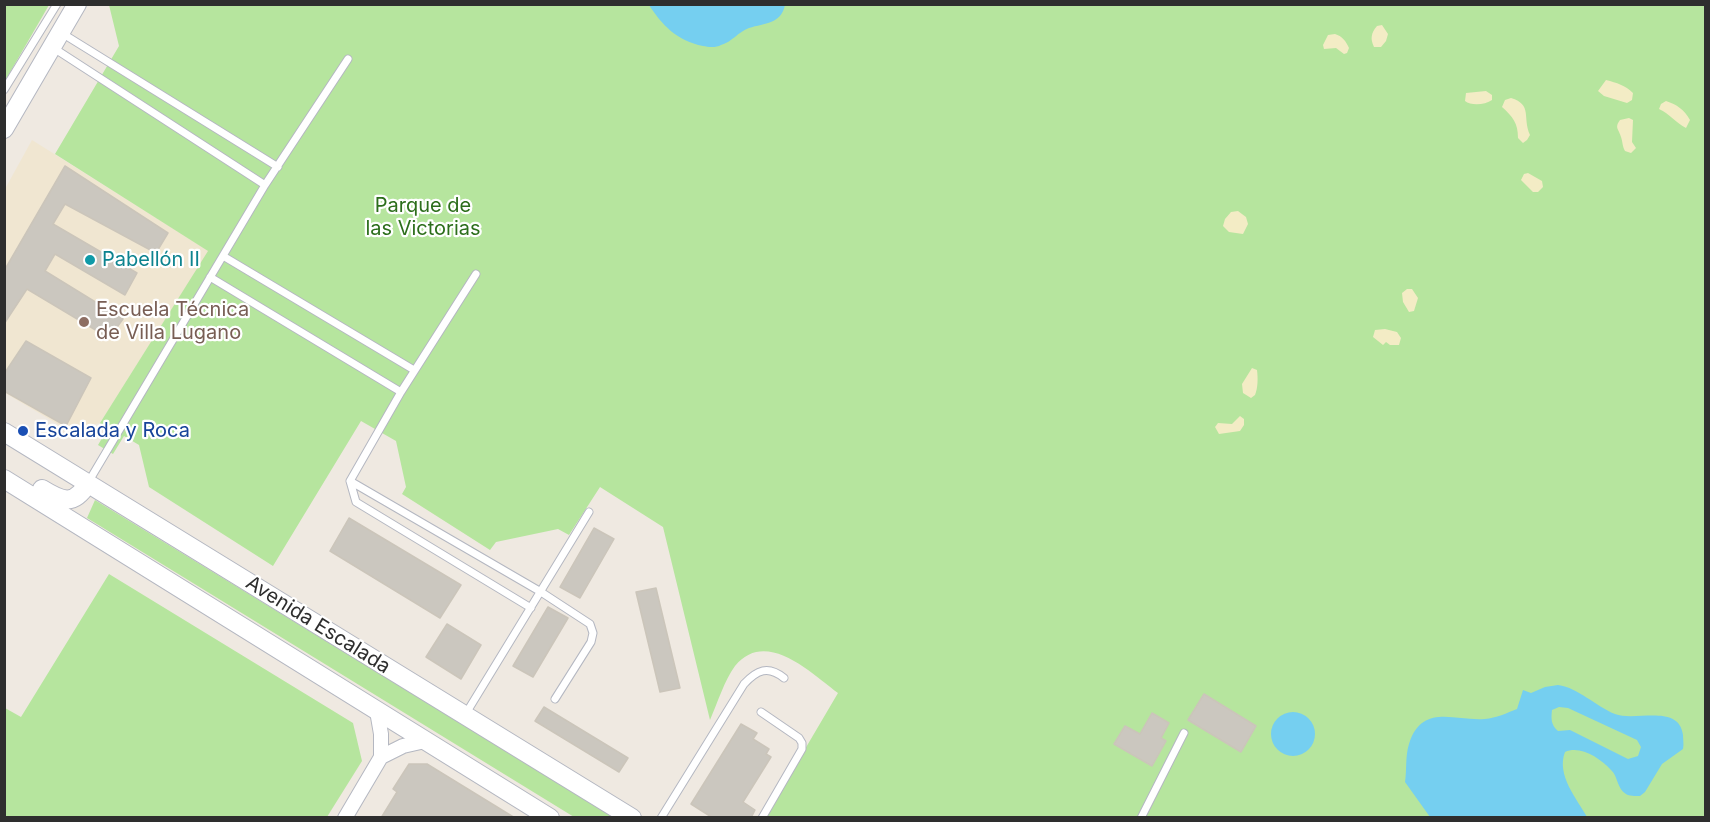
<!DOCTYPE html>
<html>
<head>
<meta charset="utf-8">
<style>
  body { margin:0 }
  #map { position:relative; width:1710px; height:822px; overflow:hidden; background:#efe9e1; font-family:Inter,sans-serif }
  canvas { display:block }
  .frame { position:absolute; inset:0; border:6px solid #2e2e2e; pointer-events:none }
</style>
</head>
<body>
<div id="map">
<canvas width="1710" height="822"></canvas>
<div class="frame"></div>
</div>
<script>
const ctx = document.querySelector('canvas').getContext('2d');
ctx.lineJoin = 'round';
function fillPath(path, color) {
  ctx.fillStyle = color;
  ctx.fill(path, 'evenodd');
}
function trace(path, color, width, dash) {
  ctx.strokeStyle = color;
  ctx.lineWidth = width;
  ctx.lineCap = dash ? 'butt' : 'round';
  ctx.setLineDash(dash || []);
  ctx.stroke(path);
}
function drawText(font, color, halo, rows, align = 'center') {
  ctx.font = font + ' Inter,sans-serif';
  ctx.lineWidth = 4.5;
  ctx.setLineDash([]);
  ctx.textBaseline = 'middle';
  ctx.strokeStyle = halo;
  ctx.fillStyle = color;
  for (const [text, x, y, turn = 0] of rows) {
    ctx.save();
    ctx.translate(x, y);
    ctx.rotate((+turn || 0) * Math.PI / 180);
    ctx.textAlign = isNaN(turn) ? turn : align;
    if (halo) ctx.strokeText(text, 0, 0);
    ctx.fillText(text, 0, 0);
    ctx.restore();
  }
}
fillPath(new Path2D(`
  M32,140L209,251L100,423L68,430L5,393V189Z`), '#f0e6d1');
fillPath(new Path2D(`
  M5,4L49,5L5,81L4,5Z
  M109,5H1705V817H765L838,693C811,673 766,628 735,666C725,679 717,704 710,720L663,527L600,487L569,535L558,529L496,542L490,550L402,494L406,487L396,441L361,421L273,566L149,487L139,445L124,436L113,454L98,445L108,428L100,423L208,251L55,154L119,46Z
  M95,500L614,817H574L87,518Z
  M109,574L353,723L362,761L327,817H5V708L21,717Z`), '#b6e59e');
fillPath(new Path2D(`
  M1382,25L1388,34L1386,41L1381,47H1374C1370,39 1371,33 1377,26Z
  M1335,34C1342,36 1346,41 1349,48L1347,53L1344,54L1336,48L1324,49L1323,45L1328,35Z
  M1606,80C1617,83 1625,85 1633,93L1632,100L1627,103L1604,96L1598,91Z
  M1486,91L1492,95V100C1485,105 1471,106 1465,101L1466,93Z
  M1511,98C1533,105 1522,117 1530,135L1527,140L1523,143L1518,138C1518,123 1513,117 1502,107L1505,100Z
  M1666,101C1677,105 1684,109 1690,120L1686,128C1675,122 1670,114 1659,109L1661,104Z
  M1629,118L1633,120L1632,142L1636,148L1631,153L1625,151C1622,145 1623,143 1621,137C1619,129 1614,128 1620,120Z
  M1528,173L1542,181L1543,187L1538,192H1533L1521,180L1524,174Z
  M1238,211L1246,217L1248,224L1243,234L1229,232L1223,226L1225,219L1231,212Z
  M1407,289H1412L1418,298L1414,311L1409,312L1403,302L1402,293Z
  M1385,329L1397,332L1401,338L1399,345H1390L1386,342L1383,345L1373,337L1375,330Z
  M1252,368L1257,370C1258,378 1258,388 1255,395L1251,398L1243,393L1242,384Z
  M1240,416L1244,419V425L1240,431L1219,434L1215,427L1218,423L1232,424Z`), '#f3ecc5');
fillPath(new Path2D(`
  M649,5H785C781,24 765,23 749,28C738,32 732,42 721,45C716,48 708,47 703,46C677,41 662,25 649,5Z
  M1558,685C1579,688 1595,706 1615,714C1635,722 1679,703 1683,735C1683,740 1684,744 1683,749L1662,764L1645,792L1640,796C1635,796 1629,796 1626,794C1617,789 1618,776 1611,770C1600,758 1580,745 1565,752C1556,775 1577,799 1587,817H1430L1405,782C1407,770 1405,757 1409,744C1422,702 1457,722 1485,719C1496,718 1507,713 1517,709L1523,690L1531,693L1545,687ZM1559,707L1568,708L1637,740L1641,747L1638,756L1628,759L1570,730L1558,731C1551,725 1551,719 1552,710Z
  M1271 734a22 22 0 1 1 44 0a22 22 0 1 1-44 0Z`), '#75cff0');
const building = new Path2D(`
  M65,166L168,233L156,253L65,204L53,224L137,273L125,295L55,254L45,271L123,319L109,338L27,289L4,324V271Z
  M26,341L91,378L66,426L4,391V374Z
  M349,518L461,585L440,618L330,551Z
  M594,528L614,539L580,598L560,587Z
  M656,588L680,688L660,692L636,592Z
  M548,607L568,618L533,677L513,666Z
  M447,624L481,645L461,679L426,657Z
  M1204,694L1256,726L1241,752L1188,720Z
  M544,707L628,758L619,772L535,721Z
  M1152,713L1169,723L1161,738L1166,741L1152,766L1114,744L1125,726L1140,734Z
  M741,724L757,733L753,739L769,749L766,754L771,757L743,802L755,810L751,818H713L691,804Z
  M409,764H427L515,818H381L397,792L393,789Z`);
fillPath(building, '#cbc7bf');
trace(building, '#cbc5ba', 1.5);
const lane = new Path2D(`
  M60,32L278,167
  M52,47L265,185
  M4,90L57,4
  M223,256L414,370
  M210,277L401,392L350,481L541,592L590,624L593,633L591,642L555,699
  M401,392L476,274
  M89,481L265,185L348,59
  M350,481L356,502L531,608
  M761,712L799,738L802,743V749L762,818
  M465,715L589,512
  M661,818L744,684C757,670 768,665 784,678
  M1141,818L1184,733`);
const street = new Path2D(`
  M381,757L403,746L425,741
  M345,818L381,757V734L377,711`);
const secondary = new Path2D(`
  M4,129L77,4
  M4,432L632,818
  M4,479L550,818
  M42,489C63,502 74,506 88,483`);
trace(lane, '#b4b7c1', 9);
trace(street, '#b4b7c1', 16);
trace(secondary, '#b4b7c1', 20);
trace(lane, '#fff', 7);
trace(street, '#fff', 14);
trace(secondary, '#fff', 18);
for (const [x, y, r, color] of [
  [90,260,6,"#0f9aa8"],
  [84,322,6,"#8d6e63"],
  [23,431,6,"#1a4fb4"]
]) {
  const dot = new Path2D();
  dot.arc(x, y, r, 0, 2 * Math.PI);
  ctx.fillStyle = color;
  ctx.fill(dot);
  trace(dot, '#fff', 2);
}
drawText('20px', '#2c6e1b', '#fff', [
  ["Parque de",423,206],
  ["las Victorias",423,229]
]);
drawText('20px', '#0d838f', '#fff', [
  ["Pabellón II",102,260]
], 'left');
drawText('20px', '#785e54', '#fff', [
  ["Escuela Técnica",96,310],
  ["de Villa Lugano",96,333]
], 'left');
drawText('20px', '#164399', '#fff', [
  ["Escalada y Roca",35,431]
], 'left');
drawText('20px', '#2e2e2e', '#fff', [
  ["Avenida Escalada",318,625,32]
]);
</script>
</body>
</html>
